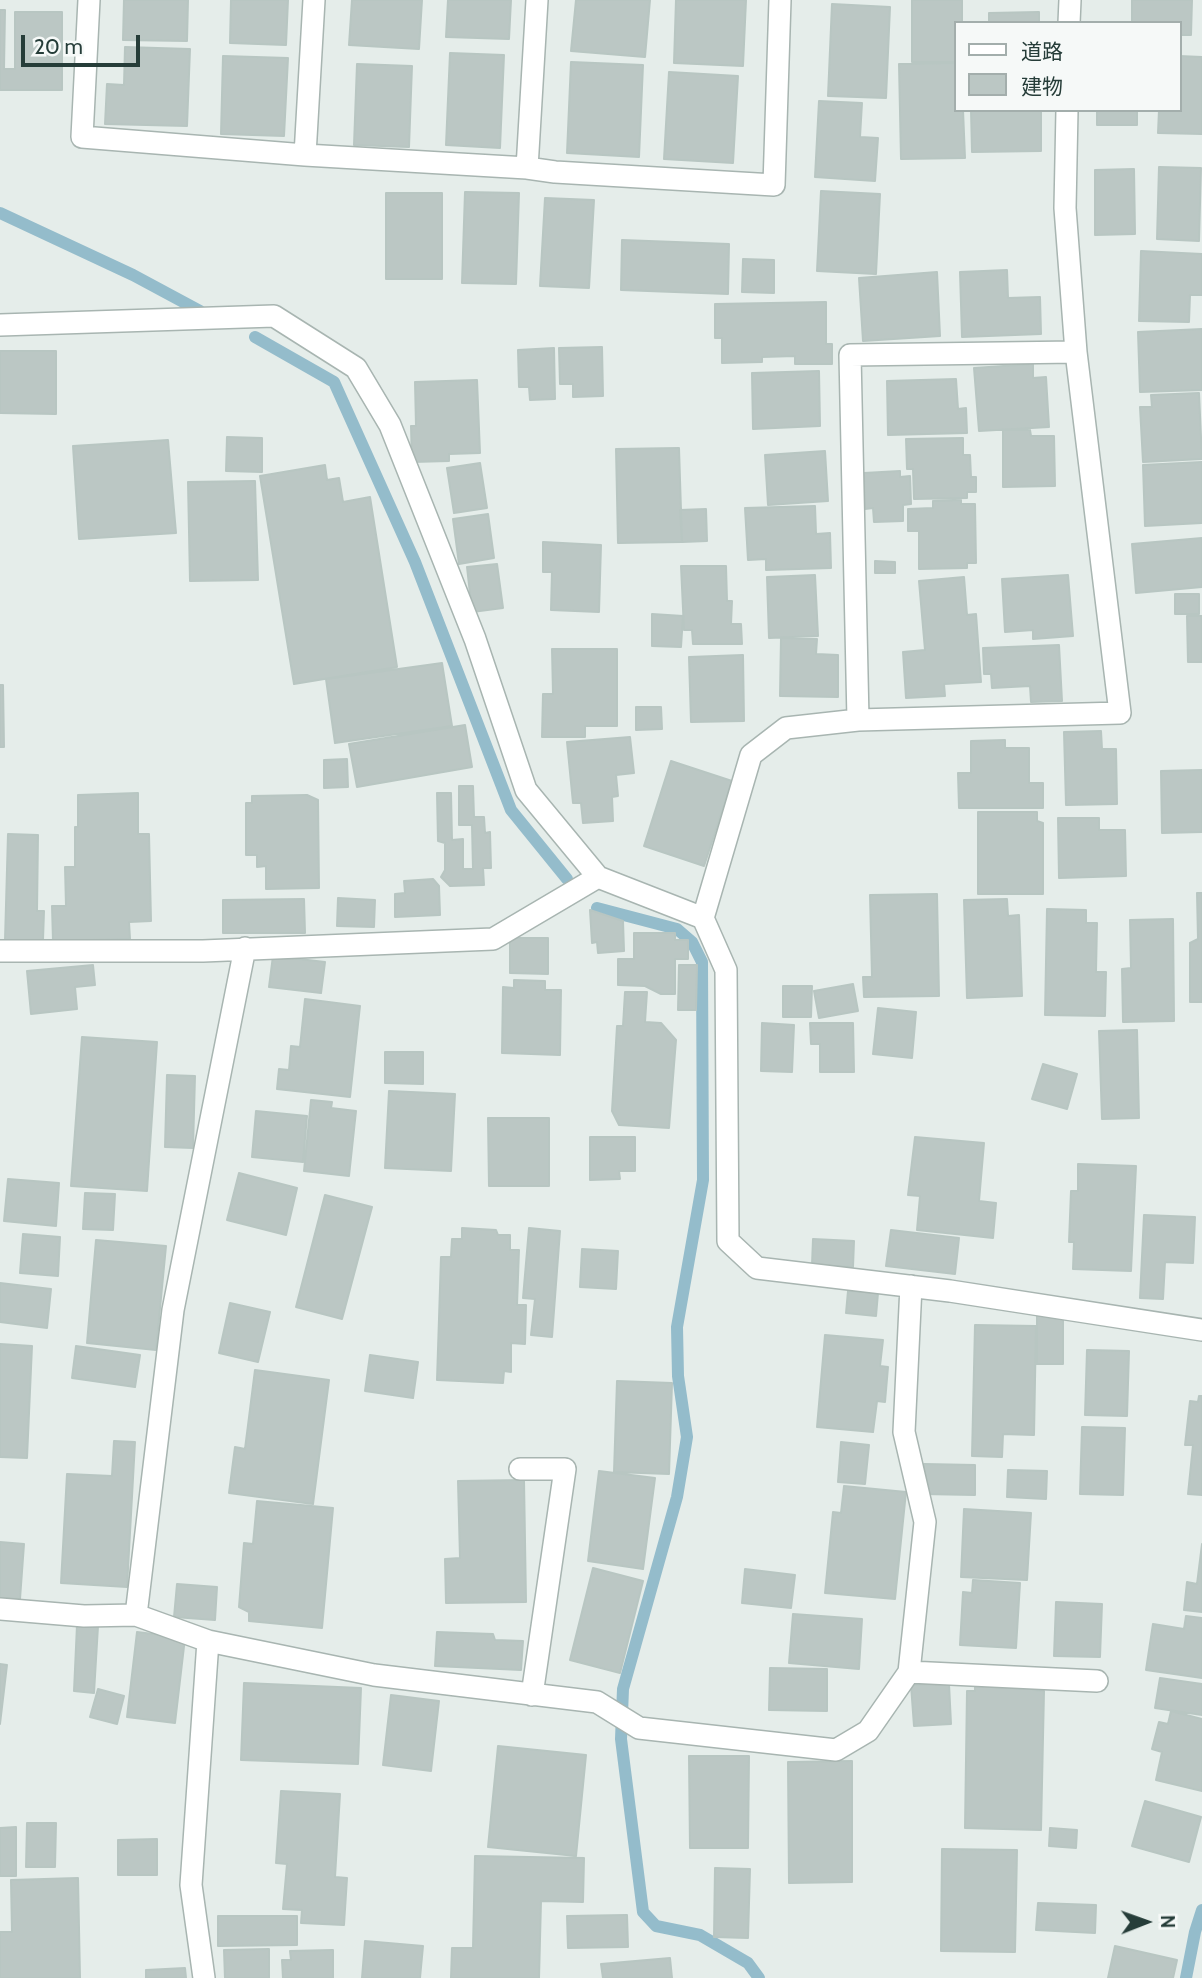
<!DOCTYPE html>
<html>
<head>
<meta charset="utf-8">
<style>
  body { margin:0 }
  #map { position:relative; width:1202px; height:1978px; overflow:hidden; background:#e5edea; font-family:Cabin,"Noto Sans JP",sans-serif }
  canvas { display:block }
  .legend { position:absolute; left:954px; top:21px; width:228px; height:91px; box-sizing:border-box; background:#f6f9f8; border:2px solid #a3aeac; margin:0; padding:9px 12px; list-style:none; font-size:21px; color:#263d39 }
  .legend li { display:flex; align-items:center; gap:14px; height:35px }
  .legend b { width:35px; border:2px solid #a3aeac }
  .north { position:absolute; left:1111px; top:1887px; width:70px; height:70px; -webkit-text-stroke:5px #f6f9f8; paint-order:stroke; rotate:89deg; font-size:19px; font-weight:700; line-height:28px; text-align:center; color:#263d39 }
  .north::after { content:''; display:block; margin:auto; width:24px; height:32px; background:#263d39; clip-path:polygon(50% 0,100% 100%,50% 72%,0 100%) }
  .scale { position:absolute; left:21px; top:35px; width:119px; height:32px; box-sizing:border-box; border:4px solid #263d39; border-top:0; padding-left:9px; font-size:21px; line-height:24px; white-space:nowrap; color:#263d39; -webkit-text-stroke:5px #f6f9f8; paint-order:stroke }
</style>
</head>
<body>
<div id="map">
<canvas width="1202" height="1978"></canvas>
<ul class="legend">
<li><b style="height:9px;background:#fff"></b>道路</li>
<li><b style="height:19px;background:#bbc7c4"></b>建物</li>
</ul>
<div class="north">N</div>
<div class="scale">20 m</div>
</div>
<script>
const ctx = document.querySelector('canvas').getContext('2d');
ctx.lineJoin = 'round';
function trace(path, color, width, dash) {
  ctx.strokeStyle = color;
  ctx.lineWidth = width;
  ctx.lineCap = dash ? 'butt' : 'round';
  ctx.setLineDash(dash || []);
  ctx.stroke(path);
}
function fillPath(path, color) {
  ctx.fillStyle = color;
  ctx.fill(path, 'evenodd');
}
trace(new Path2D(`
  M0,213L133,275L200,311
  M255,337L334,382L415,562L511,810L567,879
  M597,908L677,929L692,942L702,962L703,1180L677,1327L678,1376L687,1437L677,1497L623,1689L621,1739L643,1912L656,1926L700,1935L748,1963L759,1978
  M1186,1978L1195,1932L1202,1910`), '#94bccb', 12);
const building = new Path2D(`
  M124,0H188L187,41L123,40Z
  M231,0H288L286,45L230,43Z
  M352,0H422L419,49L349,45Z
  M448,0H511L509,39L446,37Z
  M576,0H650L645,57L571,51Z
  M676,0H746L743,66L674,63Z
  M912,0H962V23H955V62H912Z
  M1132,0H1192L1191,35H1179V23H1132Z
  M832,4L890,7L886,98L828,96Z
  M0,10H5L4,69H15V12H62V90H0Z
  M1039,12V23H989V13Z
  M125,47L190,49L187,126L105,124L107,84L124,85Z
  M450,53L504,55L500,148L446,145Z
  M223,56L288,58L284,136L221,134Z
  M1179,56L1202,57V134L1158,133L1159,110H1179Z
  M571,62L643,65L639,157L567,153Z
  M955,63V110H963L965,158L901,159L899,64Z
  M357,64L412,66L409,147L354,145Z
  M669,72L738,76L733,163L664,159Z
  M819,101L862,103L860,137L878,138L875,181L815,177Z
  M971,110H1041V151L972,152Z
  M1097,110H1137V125H1097Z
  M1159,167L1201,168L1199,241L1157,239Z
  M1134,169L1135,234L1095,235V170Z
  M821,191L880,194L876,274L817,271Z
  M465,192L519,193L516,284L462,283Z
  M386,193H442V279H386Z
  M545,198L594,200L589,288L540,286Z
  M622,240L729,244L728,294L621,290Z
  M1141,251L1202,254V295H1190L1189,322L1139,321Z
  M743,259L774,260V293L742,292Z
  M1007,270L1008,298L1040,297L1041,334L962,337L960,272Z
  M937,272L940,336L863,341L859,278Z
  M826,302V344H832V364H795V356L762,357V362L722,363V338H715V304Z
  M1202,329V390L1140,392L1138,332Z
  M602,347L603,396L573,397V384H560L559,348Z
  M554,348L555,399L530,400L529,387H519L518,350Z
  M0,351H56V414L0,413Z
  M1033,364V378L1046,377L1049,427L979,431L974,368Z
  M819,371L820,426L753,429L752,373Z
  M956,379L958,409L966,408L967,433L888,435L887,381Z
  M477,380L480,453L449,454V461L412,462L411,426H416L415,382Z
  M1199,393L1202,459L1143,462L1140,407H1152L1151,395Z
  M1003,430H1030L1031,436H1054L1055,486L1003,487Z
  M227,437L262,438V472L226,471Z
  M963,438V455H970L971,477H976V492H967V498L914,499L913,469H907L906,439Z
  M168,440L176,533L79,539L73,446Z
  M679,448L682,542L618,543L616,449Z
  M825,451L828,501L768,505L765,455Z
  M1202,462V523L1145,526L1143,465Z
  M480,463L487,508L454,513L447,468Z
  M325,465L327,480L339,478L343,502L370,497L397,667L294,684L260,476Z
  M900,471V477L910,476L911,504L903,505V521L874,522L873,508L865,509L864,473Z
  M255,481L258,580L190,581L188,482Z
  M961,500V504H975L976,563H967V568L919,569V531H908V509L933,508V501Z
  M815,506L816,534L830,533L831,568L766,570V559L748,560L745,508Z
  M706,509L707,541L682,542L680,510Z
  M488,514L494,558L459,564L453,519Z
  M1202,538V587L1136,593L1132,544Z
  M543,542L601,545L599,612L551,610L552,572H543Z
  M875,561L895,562V573H875Z
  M497,564L503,608L472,612L467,567Z
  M681,566H726L727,601H732L731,624H741L742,644H693L692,630H684Z
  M815,575L818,636L769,638L767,577Z
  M1068,575L1073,636L1033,639V630L1005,632L1002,579Z
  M964,577L967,615L976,614L981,682L944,684L945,696L906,698L903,652L925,650L919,581Z
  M1175,594H1199V614H1175Z
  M652,614L683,616L681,647L652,646Z
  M1187,616H1202V662H1188Z
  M781,638L817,639L816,654L838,655V697L780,696Z
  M1059,645L1062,701L1031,702L1030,686L992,688L991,674H984L983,648Z
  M552,649H617V726H585V737H542L543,694H553Z
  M743,655L744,721L691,722L689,657Z
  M442,663L452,726L335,743L326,679Z
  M0,685H3L4,747H0Z
  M636,707H661L662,729L636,730Z
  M465,725L472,767L357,787L349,744Z
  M1101,731L1102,749H1116L1117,804L1066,805L1064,732Z
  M630,737L634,773L616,775L618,796L612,797L613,821L583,823L581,803H573L567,742Z
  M1005,740V748H1029V783H1043V808H959L958,773H971V741Z
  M347,759L348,787L324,788V760Z
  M671,761L732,781L704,866L644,846Z
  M1202,770V832L1162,833L1161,771Z
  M459,786H473L474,817H484L485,833L490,832L491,868H483L484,885L450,886L441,877L445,870V843L438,841L437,793H451L452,840L463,839V869H473L472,825H459Z
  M138,793V834H149L151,921L129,922L130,939L53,941L52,906H66L65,867H75V827H78V795Z
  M307,795L318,800L319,888L266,889V866L257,867V855H246V803H252V796Z
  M978,812H1037V821L1043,823V894H978Z
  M1058,818H1099V830H1125L1126,876L1059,878Z
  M8,834L38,835L37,911H44L43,940H5Z
  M433,879L439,886L440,915L395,917V894L405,893L404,881Z
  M1197,893H1202V1002H1190V943L1198,939Z
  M937,894L939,996L864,997L863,977H872L870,895Z
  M338,898L375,900L374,927L337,926Z
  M304,899L305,933H223V900Z
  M1007,899L1008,916L1019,915L1022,996L967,998L964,900Z
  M1047,909L1086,910V923H1097L1096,972H1106L1105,1016L1045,1015Z
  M590,910L623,921L624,951L598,953L597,942L592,943Z
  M1173,919L1174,1021L1123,1022L1122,969L1131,968L1130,920Z
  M634,933H675V940H688V959H675V994H661L645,986L618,985V959H634Z
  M510,938H548V974L510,973Z
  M273,956L325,962L321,993L269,987Z
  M93,965L95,985L75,987L77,1009L31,1014L27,971Z
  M679,965H697L696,1010H678Z
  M514,980L545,981V990H561L560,1055L502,1053L503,987L514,988Z
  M853,984L858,1011L819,1018L814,991Z
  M783,986H812L811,1017H783Z
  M625,992H647L645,1022L661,1023L676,1040L669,1128L619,1125L612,1111L617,1026H623Z
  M305,999L360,1006L350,1097L277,1089L279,1069L289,1070L291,1046L300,1047Z
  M878,1008L916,1012L912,1058L873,1054Z
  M762,1023L794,1025L792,1072L761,1071Z
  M810,1023H853L854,1072H820V1044H811Z
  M1137,1030L1139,1118L1102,1119L1099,1031Z
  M82,1037L157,1042L147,1191L71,1186Z
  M385,1052H423V1084L385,1083Z
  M1043,1064L1077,1074L1067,1109L1032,1099Z
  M167,1075L195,1076L193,1148L165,1147Z
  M389,1091L455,1094L451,1171L385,1168Z
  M311,1100L332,1102L331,1108L356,1111L349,1176L304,1171Z
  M256,1111L307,1116L303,1162L252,1157Z
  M488,1118H549V1186H489Z
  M590,1137H635V1171H619L620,1179L590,1180Z
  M915,1137L984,1143L979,1201L996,1203L993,1238L917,1230L920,1196L908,1195Z
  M1078,1164L1136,1166L1131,1271L1073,1269L1074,1242H1069L1071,1191H1078Z
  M239,1173L297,1188L286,1235L227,1220Z
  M8,1179L59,1183L56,1226L4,1221Z
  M85,1193L115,1194L113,1230L83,1229Z
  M325,1195L372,1207L342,1319L296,1307Z
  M1144,1215L1195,1217L1193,1263L1165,1262L1163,1299L1140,1298Z
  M462,1228L496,1230L498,1235H510V1250H519L517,1305H526L525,1344L511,1343V1372L504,1371L503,1383L437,1380L441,1257H451L452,1239H462Z
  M529,1228L560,1231L552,1337L531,1335L535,1299L523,1298Z
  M891,1230L959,1238L955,1274L886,1266Z
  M23,1234L60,1237L58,1276L20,1273Z
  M813,1239L854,1241L853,1267L812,1265Z
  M96,1240L166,1246L156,1350L87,1343Z
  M582,1249L618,1251L616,1289L580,1287Z
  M0,1283L51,1289L47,1328L0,1322Z
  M848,1291L878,1293L876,1316L846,1313Z
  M230,1303L270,1312L258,1362L219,1353Z
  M1037,1315L1063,1316V1364H1037Z
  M975,1325L1036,1326L1034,1435L1003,1434L1002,1457L972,1456Z
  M825,1335L883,1340L880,1366L888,1367L885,1402L877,1401L873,1432L817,1427Z
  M0,1344L32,1346L27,1458L0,1457Z
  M76,1346L140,1355L135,1387L72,1378Z
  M1087,1350L1129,1351L1127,1416L1085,1415Z
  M370,1355L418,1362L413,1398L365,1391Z
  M255,1370L329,1380L313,1504L229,1493L235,1447L245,1449Z
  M617,1381L672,1383L669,1474L614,1472Z
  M1199,1396H1202V1495L1188,1494L1193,1445H1185L1190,1401L1198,1402Z
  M1082,1427L1125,1428L1123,1495L1080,1494Z
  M114,1441L135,1442L127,1587L61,1583L67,1474L112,1476Z
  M841,1442L869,1445L865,1484L838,1482Z
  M924,1464L975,1465V1495L923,1494Z
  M1008,1470L1047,1471L1046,1499L1007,1497Z
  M599,1471L655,1478L643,1569L588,1561Z
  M524,1480L526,1602L446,1603L445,1559L460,1558L458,1481Z
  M844,1486L906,1492L895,1599L825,1593L833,1512L841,1513Z
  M257,1501L333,1508L322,1628L249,1621V1612L239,1607L244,1543L253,1544Z
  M964,1509L1031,1513L1027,1580L961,1577Z
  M0,1542L24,1544L20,1599L0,1598Z
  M1202,1544V1612L1184,1610L1187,1582L1197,1584Z
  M593,1568L643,1581L620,1673L570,1660Z
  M745,1569L795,1575L791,1608L742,1603Z
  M973,1580L1020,1583L1016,1648L960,1645L963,1592L972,1593Z
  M177,1584L217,1587L215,1620L174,1617Z
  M1056,1602L1102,1604L1100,1657L1054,1656Z
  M793,1614L862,1619L859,1669L789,1663Z
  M1186,1616L1202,1618V1678L1146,1670L1153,1624L1184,1629Z
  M77,1625L98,1626L94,1693L74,1691Z
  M137,1632L185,1638L175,1723L127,1717Z
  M437,1632L493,1634L495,1640L523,1641L521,1670L435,1666Z
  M0,1664L7,1665L0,1724Z
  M770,1668L827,1669V1711L769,1710Z
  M1160,1678L1202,1684V1715L1155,1708Z
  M244,1683L361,1688L358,1764L241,1760Z
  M949,1684L951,1724L914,1726L911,1685Z
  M975,1684L1033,1685V1690L1044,1691L1041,1830L965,1828L967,1691H975Z
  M98,1689L124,1696L117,1724L90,1717Z
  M391,1695L439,1701L431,1771L383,1765Z
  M1171,1711L1202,1719V1791L1156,1780L1162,1752L1152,1749L1159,1722L1168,1724Z
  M498,1746L586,1755L576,1856L488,1847Z
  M689,1756H749L748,1848H690Z
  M852,1761V1882L789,1883L788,1762Z
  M281,1791L340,1794L335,1877L347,1878L344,1925L301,1923L302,1910L283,1909L287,1864L276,1863Z
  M1145,1801L1201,1817L1189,1862L1132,1846Z
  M27,1823H56L55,1867H26Z
  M16,1827V1876H0V1828Z
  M1050,1828L1077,1830L1076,1848L1049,1846Z
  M157,1839V1875H118V1840Z
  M942,1849L1017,1850L1015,1952L941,1951Z
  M475,1856L584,1858L583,1902L541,1901L539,1978H451L452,1948H473Z
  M715,1868L750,1869L748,1938L714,1937Z
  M78,1878L80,1978H0V1932H12L11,1880Z
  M1038,1903L1096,1905L1095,1933L1036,1930Z
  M627,1915L628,1947L568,1948L567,1916Z
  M218,1916H297V1945L218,1946Z
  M365,1941L423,1946L420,1978H362Z
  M1115,1946L1177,1960L1173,1978H1108Z
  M269,1949V1978H225L224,1950Z
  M333,1950V1978H283L282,1960H291L290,1951Z
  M670,1958L672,1978H603L601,1964Z
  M185,1968L186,1978H146V1970Z`);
fillPath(building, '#bbc7c4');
trace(building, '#b8c6c2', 2);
const minor = new Path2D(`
  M89,0L82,137L305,155L527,168L555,172L774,185L780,0
  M1069,23L1070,0
  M305,155L314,0
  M527,168L537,0
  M0,325L274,316L356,368L390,425L475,639L526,790L598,877L703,918L726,970L728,1241L757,1268L950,1291L1202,1330
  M858,720L850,355L1076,352
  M703,918L751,755L786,728L858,720L1120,713L1076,352L1065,208L1067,110
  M0,951H203L493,939L598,877
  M520,1469H565L532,1695
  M0,1609L84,1616L136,1615L173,1310L245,948
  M136,1615L208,1641
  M909,1672L1097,1681
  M204,1978L191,1885L208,1641L374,1675L597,1702L639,1728L836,1750L868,1731L909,1672L925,1522L904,1432L911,1286`);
trace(minor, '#a8b5b1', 24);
trace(minor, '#fff', 21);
</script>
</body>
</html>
